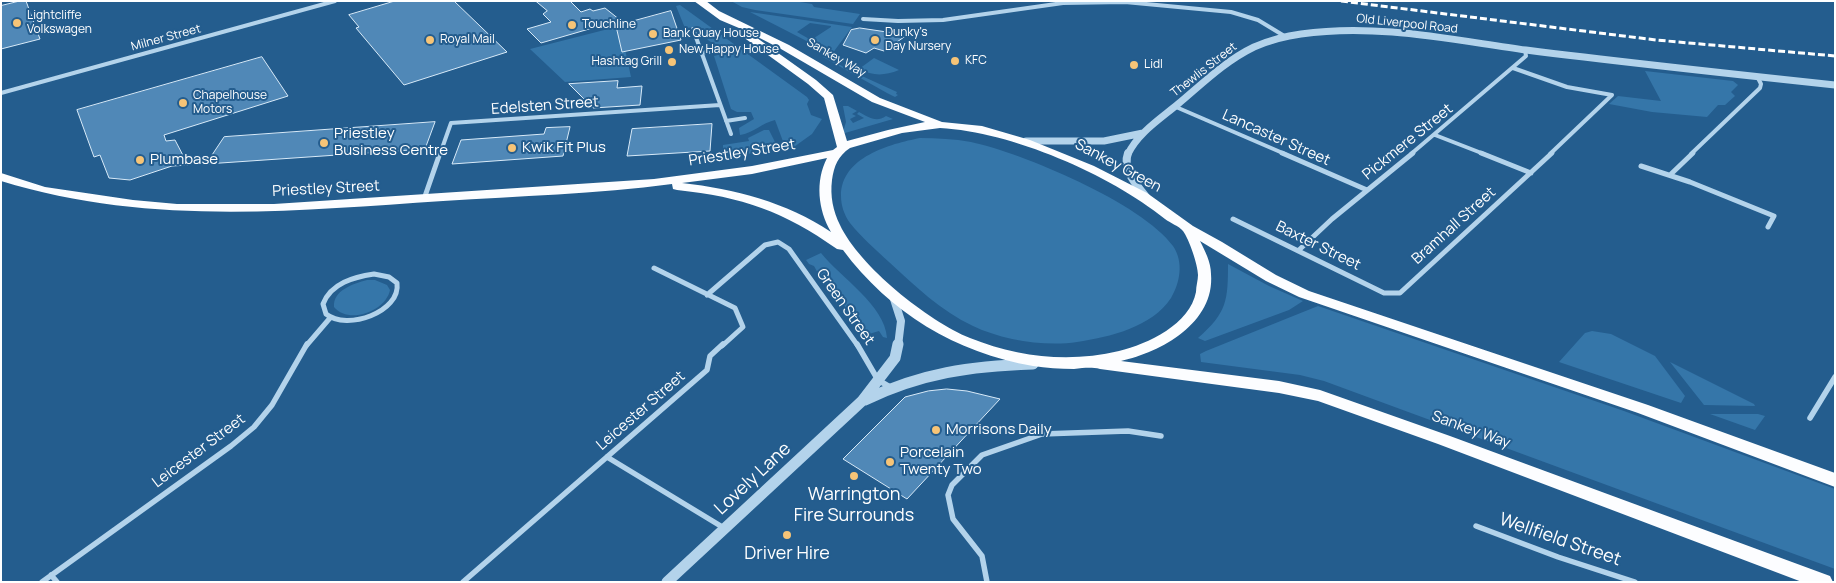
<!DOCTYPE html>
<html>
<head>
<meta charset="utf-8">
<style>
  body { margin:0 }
  #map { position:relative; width:1836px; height:583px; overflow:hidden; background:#245d8e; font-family:Manrope,sans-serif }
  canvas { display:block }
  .frame { position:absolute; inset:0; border:2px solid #fff; pointer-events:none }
</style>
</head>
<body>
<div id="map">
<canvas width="1836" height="583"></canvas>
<div class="frame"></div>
</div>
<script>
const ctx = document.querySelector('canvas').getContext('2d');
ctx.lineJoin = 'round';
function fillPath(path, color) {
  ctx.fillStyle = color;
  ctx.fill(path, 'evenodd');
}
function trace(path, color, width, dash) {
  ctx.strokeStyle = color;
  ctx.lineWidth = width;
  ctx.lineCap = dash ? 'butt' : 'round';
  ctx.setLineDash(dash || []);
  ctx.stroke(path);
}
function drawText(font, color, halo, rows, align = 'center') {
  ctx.font = font + ' Manrope,sans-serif';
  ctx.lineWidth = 4;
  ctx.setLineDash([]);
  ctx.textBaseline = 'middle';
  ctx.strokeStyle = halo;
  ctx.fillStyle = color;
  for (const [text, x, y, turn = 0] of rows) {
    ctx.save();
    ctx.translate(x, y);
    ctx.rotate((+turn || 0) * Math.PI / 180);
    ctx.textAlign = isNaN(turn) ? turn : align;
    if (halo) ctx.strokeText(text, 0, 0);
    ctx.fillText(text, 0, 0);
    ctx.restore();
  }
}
fillPath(new Path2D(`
  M731,1H794L812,4L814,7L860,14L853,24L755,10L742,7Z
  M680,5L807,97L809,100L807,104L811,115L822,119L812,134L791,149L784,144L775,120C762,123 753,133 740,135L739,128L754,119L751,112H737L731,109L714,56L729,52L727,45C711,45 706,41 700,27L685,28L676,6Z
  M750,12L852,27L832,54ZM810,23L831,26V27L811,40L797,32Z
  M620,26L631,77L565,82L530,49Z
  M823,57H826L851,71L897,92L896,94L898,95L895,97L887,93Z
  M874,58L899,70C884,76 873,76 859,69Z
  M1645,71L1733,81L1738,85L1731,92L1735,96L1725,105H1718L1707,117L1652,112L1609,104L1618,96L1661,101Z
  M843,106H848L857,111L852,114L856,116L850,119L853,123L864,118L857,114L859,112C868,117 876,123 886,116L893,119L845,133L843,132L846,122Z
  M764,130H769L776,144L773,149L711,161L723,149V145L749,141L748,138Z
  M920,138C937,138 954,139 971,142C1022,153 1142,203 1173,246C1184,262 1180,283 1171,298C1152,327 1110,337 1077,342C1046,347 1002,340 973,326C941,311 915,286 889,262C876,250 861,237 850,223C844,215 841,205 841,196C841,157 890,144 920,138Z
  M821,253C840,277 885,305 887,338L883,337L879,331L869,334L851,315L829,285L824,284L814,266L809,264L806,260Z
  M1228,264L1269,286L1303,301L1289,310L1205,341L1198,338C1227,313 1228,300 1228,264Z
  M367,280H375L387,285L390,290C386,311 349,325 334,307C333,290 353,284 367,280Z
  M1318,306L1624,411L1835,489V569L1324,381L1300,375L1201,362L1200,354L1206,351Z
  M1592,331L1611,334L1655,356L1685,396L1681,403L1559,362L1585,333Z
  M1670,362L1754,404L1755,406L1704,405Z
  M1710,414H1758L1765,416L1755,430Z`), '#3576a9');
const building = new Path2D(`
  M20,1H26L40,39L1,49V6Z
  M395,1H454L507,52L404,85L356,28L359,27L349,15Z
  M536,1H570L581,12L590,9L593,11L605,8L620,20L541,43L527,29L551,22L543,14L547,11Z
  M671,11L681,40L622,52L616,26Z
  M860,28L907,35L884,51L874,48L866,53L843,45L851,30Z
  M262,57L288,96L164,135L166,141L175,140L188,165L172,166L130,180L109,178L100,155L94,157L77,110Z
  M618,81L617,88L642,86L640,105L593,108L569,84Z
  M435,122L425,149L206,164L224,137Z
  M712,124L710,151L627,156L632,129Z
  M570,127L563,156L452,164L461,140L544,134L546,128Z
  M947,389L967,391L1000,399L907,499L843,459L905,397L928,391Z`);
fillPath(building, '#5088b7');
trace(building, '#d8eaf8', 1);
trace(new Path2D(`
  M863,19L898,21L943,20L1063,3L1125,2L1231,12L1258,20L1286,37
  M693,29L731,134
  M701,53L727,49
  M1513,68L1567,87L1612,95L1550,154
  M1,93L335,1
  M1176,107L1285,154
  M726,121L745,118
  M1435,135L1484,154
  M440,154L451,123L720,105
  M1411,154L1526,56L1525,50
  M1691,154L1760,88L1761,84L1757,76`), '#b3d3eb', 4);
trace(new Path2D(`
  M1282,153L1367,190
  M1481,153L1531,173
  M1641,166L1690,182L1774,216L1768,227
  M1670,175L1693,153
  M424,199L440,153
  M1233,219L1384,293H1400L1552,153
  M1299,250L1332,219L1413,153
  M654,268L735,308L743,327L722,346
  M374,274L389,277L397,283C401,312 347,331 326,314L323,304C331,283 354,277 374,274Z
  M707,295L765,245L778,242L789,249L858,346
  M306,346L330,318`), '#b3d3eb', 5);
trace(new Path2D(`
  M857,344L878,380L890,387
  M1810,418L1835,377
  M607,457L724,528
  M1476,526L1558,557L1635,582
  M51,575L57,582
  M42,582L231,446L254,427L272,405L307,344
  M463,582L707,370L710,356L723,344
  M987,582L982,556L953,519L948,495L952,485L982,455L1042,434L1128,431L1161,436`), '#b3d3eb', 5.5);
trace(new Path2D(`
  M1026,141H1104L1143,133
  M1128,154C1138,133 1160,119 1178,104C1202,84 1225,61 1254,47C1268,41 1285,36 1301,34C1377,23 1452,40 1526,50C1629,63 1732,74 1835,85`), '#b3d3eb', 7);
trace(new Path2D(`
  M1128,153C1122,170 1136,184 1146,197
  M893,296L901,321L898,346`), '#b3d3eb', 8);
trace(new Path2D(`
  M865,400C921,373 971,366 1033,364
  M667,582L862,401L895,358L898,344`), '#b3d3eb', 11);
fillPath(new Path2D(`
  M694,1H706L719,11L789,45L880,98L942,122L982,126L1030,140L1094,166L1147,193L1193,226L1222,242L1276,275L1309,291L1648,405L1835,473V487L1638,413L1299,297L1266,281L1200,241C1205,251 1211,262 1211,274C1215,323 1161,352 1121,361L1279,381L1320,390L1450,436L1830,576L1833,582H1802L1438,444L1318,401L1279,393L1100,369C1091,367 1084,368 1074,369C1060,369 1046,368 1033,366C956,353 889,312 843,250L837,249C783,211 743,197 677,190L673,189L672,184C596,194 519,196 443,201C293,211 147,226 1,181V173L45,187L133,200L177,204H274L654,179L752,166L833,150L837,147L824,98L808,84L739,34L746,31L720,20ZM750,33L781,49L872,102L925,122L888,130L847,141L833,95L816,80ZM940,128C1012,132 1109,174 1165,219C1170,223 1179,226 1183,231C1189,239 1198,265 1198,275C1198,280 1196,286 1196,292C1190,324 1148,344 1119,351C1069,363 1017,357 970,338C928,321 859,266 840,225C833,211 830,196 832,180C834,166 838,156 850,148L902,133ZM827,158C815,181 818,210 831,232C786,202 735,189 682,183L752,174Z`), '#fcfdff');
trace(new Path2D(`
  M1341,1L1656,40L1835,56`), '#fff', 3, [7, 3]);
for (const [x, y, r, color] of [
  [17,23,5,"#f6c477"],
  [572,25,5,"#f6c477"],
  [653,34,5,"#f6c477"],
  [430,40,5,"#f6c477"],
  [875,40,5,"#f6c477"],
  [669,50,5,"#f6c477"],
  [955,61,5,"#f6c477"],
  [672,62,5,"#f6c477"],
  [1134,65,5,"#f6c477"],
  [183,103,5,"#f6c477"],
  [324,143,5,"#f6c477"],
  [512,148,5,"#f6c477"],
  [140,160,5,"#f6c477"],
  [936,430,5,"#f6c477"],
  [890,462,5,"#f6c477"],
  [854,476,5,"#f6c477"],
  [787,535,5,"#f6c477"]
]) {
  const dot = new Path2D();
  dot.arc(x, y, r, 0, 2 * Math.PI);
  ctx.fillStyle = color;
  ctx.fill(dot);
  trace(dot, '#245d8e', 2);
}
drawText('12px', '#fff', '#245d8e', [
  ["Lightcliffe",27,16],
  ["Volkswagen",27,30],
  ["Touchline",582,25],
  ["Dunky's",885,33],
  ["Day Nursery",885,47],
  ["Bank Quay House",663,34],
  ["Royal Mail",440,40],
  ["New Happy House",679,50],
  ["KFC",965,61],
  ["Hashtag Grill",662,62,"right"],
  ["Lidl",1144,65],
  ["Chapelhouse",193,96],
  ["Motors",193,110]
], 'left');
drawText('12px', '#fff', '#245d8e', [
  ["Old Liverpool Road",1407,24,6],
  ["Milner Street",166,38,-15],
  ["Sankey Way",836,58,30],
  ["Thewlis Street",1204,70,-38]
]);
drawText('15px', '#fff', '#245d8e', [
  ["Edelsten Street",545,106,-4],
  ["Lancaster Street",1276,138,24],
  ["Pickmere Street",1408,142,-39],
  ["Priestley Street",742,153,-9],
  ["Sankey Green",1118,166,28],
  ["Priestley Street",326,189,-3],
  ["Bramhall Street",1454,226,-42],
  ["Baxter Street",1318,246,26],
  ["Green Street",845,307,55],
  ["Leicester Street",641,411,-41],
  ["Sankey Way",1471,430,20],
  ["Leicester Street",199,451,-37]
]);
drawText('15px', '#fff', '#245d8e', [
  ["Priestley",334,134],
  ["Business Centre",334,151],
  ["Kwik Fit Plus",522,148],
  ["Plumbase",150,160],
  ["Morrisons Daily",946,430],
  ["Porcelain",900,453],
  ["Twenty Two",900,470]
], 'left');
drawText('18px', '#fff', '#245d8e', [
  ["Lovely Lane",753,479,-43],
  ["Wellfield Street",1560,540,19]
]);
drawText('18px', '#fff', '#245d8e', [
  ["Warrington",854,495],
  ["Fire Surrounds",854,516],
  ["Driver Hire",787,554]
]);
</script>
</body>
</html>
